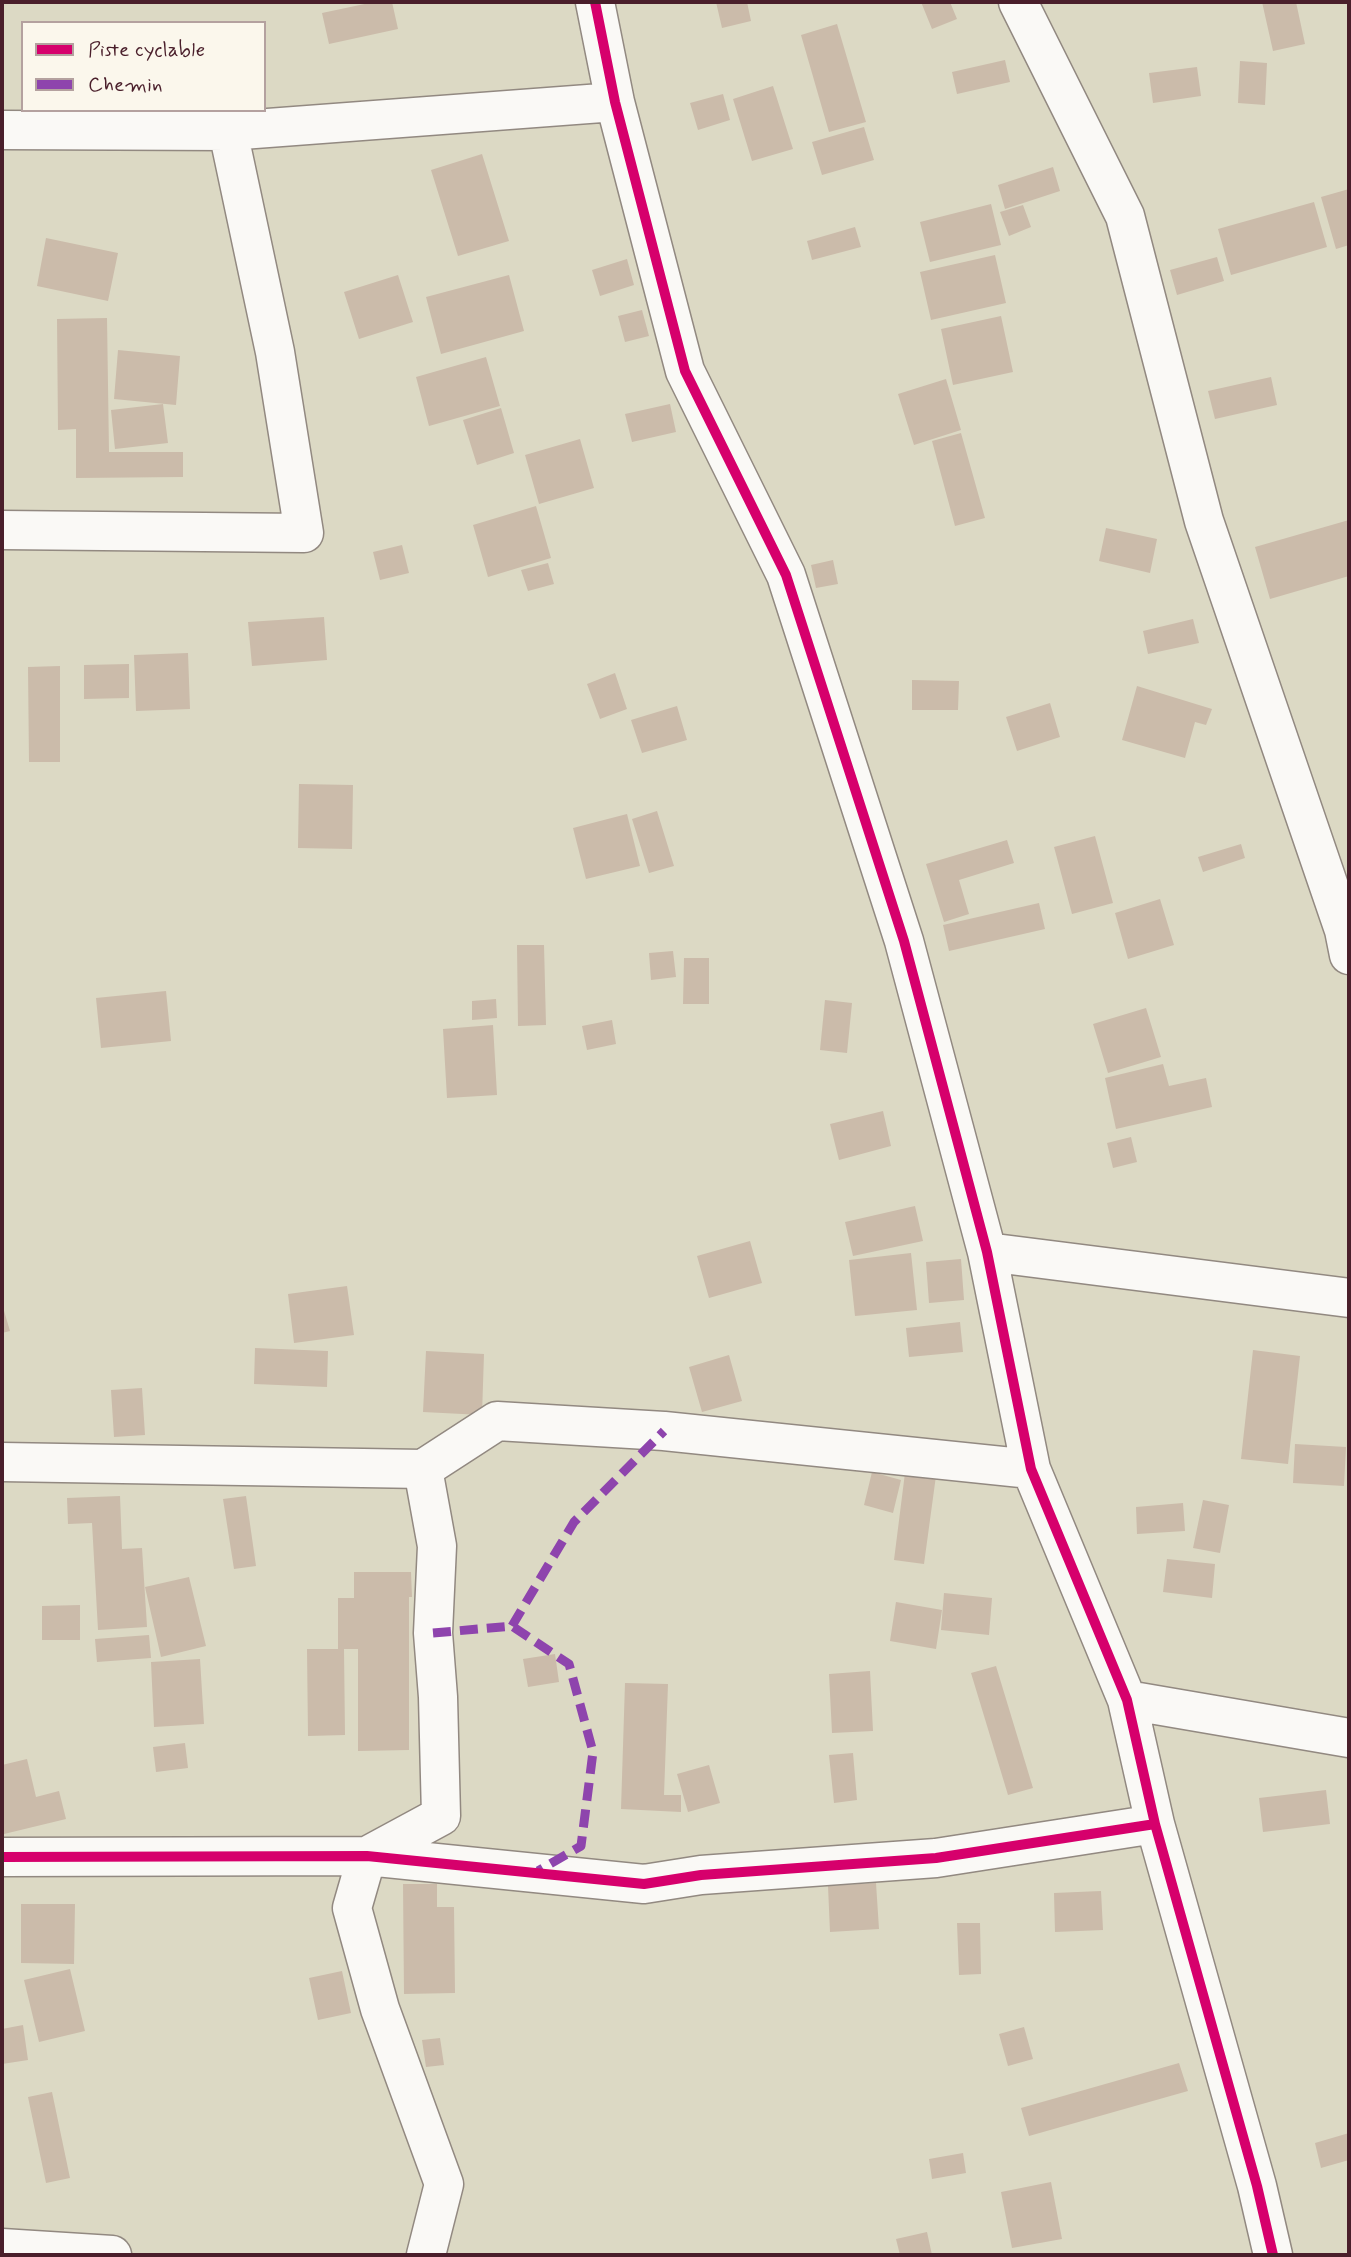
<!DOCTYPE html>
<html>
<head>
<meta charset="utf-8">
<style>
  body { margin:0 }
  #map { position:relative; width:1351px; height:2257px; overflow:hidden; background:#dcd9c4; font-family:Mynerve,sans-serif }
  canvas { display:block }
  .frame { position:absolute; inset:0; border:4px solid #4a1f2b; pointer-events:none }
  .legend { position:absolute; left:21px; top:21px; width:245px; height:91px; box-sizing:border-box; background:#fbf7ec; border:2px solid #b4a19f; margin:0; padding:9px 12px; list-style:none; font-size:21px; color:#4a1f2b }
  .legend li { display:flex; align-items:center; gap:14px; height:35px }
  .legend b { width:35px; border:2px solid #b4a19f }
</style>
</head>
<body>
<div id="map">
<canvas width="1351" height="2257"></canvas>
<div class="frame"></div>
<ul class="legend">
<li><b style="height:9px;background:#d6006c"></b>Piste cyclable</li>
<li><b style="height:9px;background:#8e44ad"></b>Chemin</li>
</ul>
</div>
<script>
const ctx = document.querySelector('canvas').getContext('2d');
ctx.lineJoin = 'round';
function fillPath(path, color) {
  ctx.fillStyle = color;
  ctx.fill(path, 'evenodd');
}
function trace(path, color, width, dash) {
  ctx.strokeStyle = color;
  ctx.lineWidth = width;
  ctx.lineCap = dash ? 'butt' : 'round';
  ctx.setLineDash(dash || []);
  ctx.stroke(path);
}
fillPath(new Path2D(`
  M374,2H392L398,29L329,44L322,13Z
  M716,2H747L751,21L722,28Z
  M921,2H950L957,19L932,29Z
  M1262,2H1296L1305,44L1273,51Z
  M837,24L866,122L829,132L801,35Z
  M1005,60L1010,82L957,94L952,72Z
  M1240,61L1267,63L1265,105L1238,103Z
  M1197,67L1201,96L1153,103L1149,73Z
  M773,86L793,149L752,161L733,99Z
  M723,94L730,120L698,130L690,103Z
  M864,127L874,160L822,175L812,142Z
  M482,154L509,241L458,256L431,170Z
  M1053,167L1060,191L1005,209L998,185Z
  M1349,189V245L1336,249L1321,197Z
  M1314,202L1327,247L1231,275L1218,229Z
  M991,204L1001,245L930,262L920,222Z
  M1023,205L1031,227L1009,236L1000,212Z
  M855,227L861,247L812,260L807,241Z
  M46,238L118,253L108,301L37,286Z
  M995,255L1006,303L931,320L920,272Z
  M1217,257L1224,281L1177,295L1170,270Z
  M627,259L634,285L600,296L592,270Z
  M398,275L413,322L359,339L344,292Z
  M509,275L524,331L441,354L426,297Z
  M642,310L649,336L625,342L618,316Z
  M1001,316L1013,372L953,385L941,329Z
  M107,318L109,452H183V477L76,478V429L58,430L57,319Z
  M118,350L180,356L176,405L114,399Z
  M486,357L500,406L429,426L416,377Z
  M1271,377L1277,405L1215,419L1208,391Z
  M946,379L961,430L914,445L898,394Z
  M163,404L168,443L115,449L111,410Z
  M670,404L676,432L632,442L625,414Z
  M501,408L514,453L477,465L463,420Z
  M961,433L985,518L955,526L932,441Z
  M580,439L594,488L539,504L525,455Z
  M536,506L551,558L488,577L473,525Z
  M1349,520V576L1270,599L1255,547Z
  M1106,528L1157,539L1150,573L1099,561Z
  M402,545L409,573L380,580L373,552Z
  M833,560L838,584L816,588L811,565Z
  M548,563L554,584L528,591L521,570Z
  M324,617L327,660L252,666L248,622Z
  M1193,619L1199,643L1148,654L1143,631Z
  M188,653L190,709L136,711L134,655Z
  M129,664V698L84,699V665Z
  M60,666V762H29L28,667Z
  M615,673L627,709L600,719L587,684Z
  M912,680L959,681L958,710H912Z
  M1137,686L1212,709L1206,725L1195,722L1185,758L1122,740Z
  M1050,703L1060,737L1017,751L1006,717Z
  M677,706L687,740L642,753L631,720Z
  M299,784L353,785L352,849L298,848Z
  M657,811L674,866L649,873L632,819Z
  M627,814L640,866L586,879L573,828Z
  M1095,836L1113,903L1072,914L1054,847Z
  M1007,840L1014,863L959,880L969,914L944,922L926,864Z
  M1241,844L1245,858L1203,872L1198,857Z
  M1160,899L1174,945L1128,959L1115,913Z
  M1039,903L1045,929L949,951L943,925Z
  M517,945H544L546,1025L518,1026Z
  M673,951L676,977L651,980L649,953Z
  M684,958H709V1004H683Z
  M166,991L171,1041L101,1048L96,998Z
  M496,999L497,1018L472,1020V1001Z
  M825,1000L852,1003L847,1053L820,1050Z
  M1146,1008L1161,1057L1108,1073L1093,1024Z
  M612,1020L616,1044L587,1050L582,1026Z
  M493,1025L497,1095L447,1098L443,1029Z
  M1163,1064L1169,1086L1206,1078L1212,1107L1116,1129L1105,1078Z
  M883,1111L891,1146L839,1160L830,1124Z
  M1131,1137L1137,1162L1113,1168L1107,1143Z
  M915,1206L923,1241L853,1256L845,1222Z
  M750,1241L762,1283L709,1298L697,1256Z
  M911,1253L917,1310L855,1316L849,1260Z
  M961,1259L964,1300L929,1303L926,1262Z
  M347,1286L354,1335L294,1343L288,1294Z
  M2,1304L10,1331L2,1333Z
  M960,1322L963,1352L909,1357L906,1328Z
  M255,1348L328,1351L327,1387L254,1384Z
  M1253,1350L1300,1356L1288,1464L1241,1459Z
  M426,1351L484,1354L482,1415L423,1412Z
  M729,1355L742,1401L702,1412L689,1367Z
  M142,1388L145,1435L114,1437L111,1390Z
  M1295,1444L1346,1447L1344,1486L1293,1483Z
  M907,1457L938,1461L924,1564L894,1560Z
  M872,1472L901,1480L893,1513L864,1505Z
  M120,1496L122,1549L142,1548L147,1627L98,1630L92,1523L68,1524L67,1498Z
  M246,1496L256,1566L234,1569L223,1499Z
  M1203,1500L1229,1505L1220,1553L1193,1548Z
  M1183,1503L1185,1531L1137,1534L1136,1507Z
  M1167,1559L1215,1564L1212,1598L1163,1592Z
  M354,1572H411L412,1597H409V1750L358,1751V1649H344L345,1735L308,1736L307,1649H338V1598H354Z
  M189,1577L206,1646L161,1657L145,1587Z
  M944,1593L992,1598L989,1635L941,1630Z
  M896,1602L942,1610L936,1649L890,1641Z
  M80,1605V1640H42V1606Z
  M149,1635L151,1658L97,1662L95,1639Z
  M555,1654L559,1682L528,1687L523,1659Z
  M200,1659L204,1724L154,1727L151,1662Z
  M996,1666L1033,1788L1008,1795L971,1673Z
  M870,1671L873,1731L832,1733L829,1674Z
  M625,1683L668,1684L664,1795H681V1812L621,1809Z
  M185,1743L188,1768L156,1772L153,1747Z
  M853,1753L857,1800L834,1803L829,1755Z
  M27,1759L36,1797L59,1791L66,1819L4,1834L2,1825V1765Z
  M709,1765L720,1803L688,1812L677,1774Z
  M1326,1790L1330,1824L1263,1832L1259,1798Z
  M876,1883L879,1929L830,1932L828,1886Z
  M403,1884H437V1907H454L455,1993L404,1994Z
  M1101,1891L1103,1930L1055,1932L1054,1893Z
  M21,1904H75L74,1964L21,1963Z
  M957,1923H980L981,1974L959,1975Z
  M70,1969L85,2031L39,2042L24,1980Z
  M342,1971L351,2013L318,2020L309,1978Z
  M23,2025L28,2060L2,2064V2029Z
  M1024,2027L1033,2059L1008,2066L999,2034Z
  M440,2038L444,2065L426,2067L422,2040Z
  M1179,2063L1188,2091L1029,2136L1021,2108Z
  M52,2092L70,2178L46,2183L28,2097Z
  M1349,2133V2160L1321,2168L1315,2143Z
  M963,2153L966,2173L932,2179L929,2159Z
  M1051,2182L1062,2239L1012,2248L1001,2192Z
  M927,2232L932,2255H900L896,2239Z`), '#cbbbaa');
const minor = new Path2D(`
  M595,2L615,102L685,371L786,575L904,941L987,1252L1031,1469L1127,1700L1155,1824L1257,2186L1273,2255
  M1018,2L1125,216L1204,521L1344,930L1349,955
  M2,130L228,131L615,102
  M2,530L304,533L275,352L228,131
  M987,1252L1349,1298
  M2,1462L423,1469L497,1421L664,1431L1031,1469
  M423,1469L437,1546L433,1633L438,1697L441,1816L367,1856L352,1908L380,2009L444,2184L426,2255
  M1127,1700L1349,1738
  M2,1857L367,1856L644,1884L701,1875L936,1858L1155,1824
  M2,2248L112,2255`);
trace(minor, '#928981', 41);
trace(minor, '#faf9f6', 38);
trace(new Path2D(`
  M512,1626L574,1522L664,1431
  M433,1633L512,1626L569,1664L593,1752L581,1846L538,1871`), '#8e44ad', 9, [18, 9]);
trace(new Path2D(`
  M595,2L615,102L685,371L786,575L904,941L987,1252L1031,1469L1127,1700L1155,1824L1257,2186L1273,2255
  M2,1857L367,1856L644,1884L701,1875L936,1858L1155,1824`), '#d6006c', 10);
</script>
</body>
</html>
